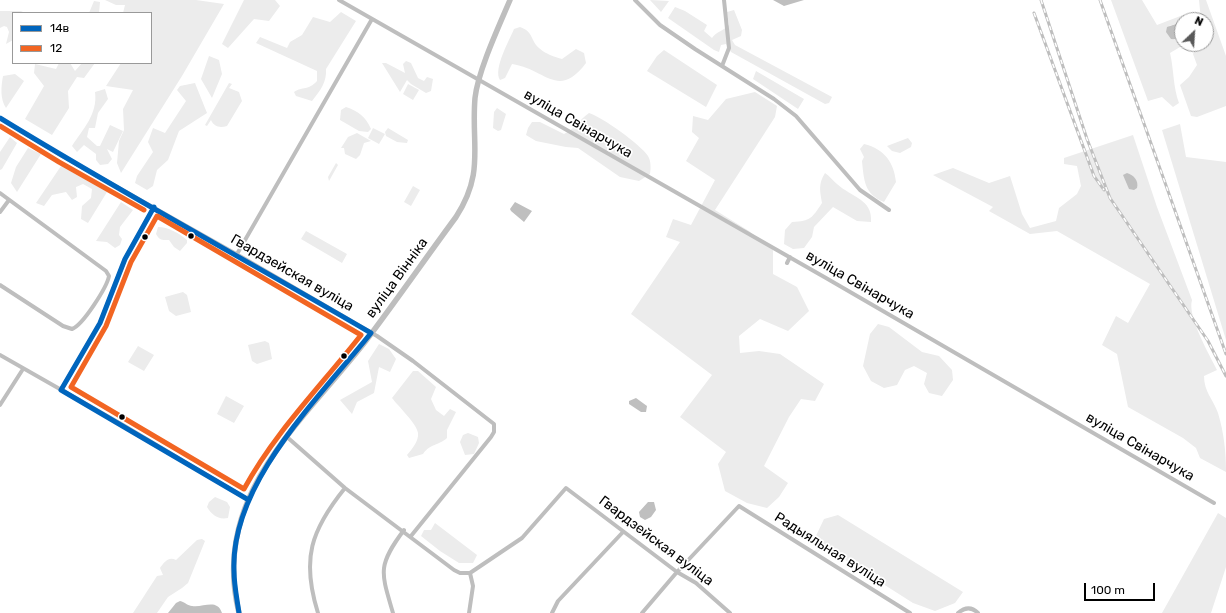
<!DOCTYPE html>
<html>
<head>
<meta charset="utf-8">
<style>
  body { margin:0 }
  #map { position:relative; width:1226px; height:613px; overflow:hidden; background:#fff; font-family:Rubik,sans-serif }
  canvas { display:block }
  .legend { position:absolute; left:12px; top:12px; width:140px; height:52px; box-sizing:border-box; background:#fff; border:1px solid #999; margin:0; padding:5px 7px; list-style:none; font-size:12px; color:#000 }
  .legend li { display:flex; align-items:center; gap:8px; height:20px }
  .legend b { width:20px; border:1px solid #999 }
  .north { position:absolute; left:1174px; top:12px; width:40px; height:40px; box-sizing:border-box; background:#fff; border:1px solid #999; border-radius:50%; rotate:25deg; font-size:11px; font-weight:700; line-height:16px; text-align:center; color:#000 }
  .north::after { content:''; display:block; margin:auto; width:14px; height:18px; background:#595959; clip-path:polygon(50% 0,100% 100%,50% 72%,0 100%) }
  .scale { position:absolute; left:1084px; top:583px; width:71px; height:18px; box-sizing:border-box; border:2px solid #000; border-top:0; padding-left:5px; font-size:12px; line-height:14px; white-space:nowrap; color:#000; -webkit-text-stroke:3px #fff; paint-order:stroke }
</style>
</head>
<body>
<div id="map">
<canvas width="1226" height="613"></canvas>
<ul class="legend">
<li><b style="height:5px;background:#0065bd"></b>14в</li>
<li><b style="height:5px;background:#f26522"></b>12</li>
</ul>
<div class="north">N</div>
<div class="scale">100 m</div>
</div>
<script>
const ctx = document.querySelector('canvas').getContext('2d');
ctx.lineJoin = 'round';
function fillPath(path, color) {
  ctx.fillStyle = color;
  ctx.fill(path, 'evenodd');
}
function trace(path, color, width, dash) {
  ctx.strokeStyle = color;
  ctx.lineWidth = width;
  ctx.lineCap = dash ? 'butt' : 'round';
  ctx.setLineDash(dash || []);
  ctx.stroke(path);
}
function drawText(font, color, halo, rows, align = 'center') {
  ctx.font = font + ' Rubik,sans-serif';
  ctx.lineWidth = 3.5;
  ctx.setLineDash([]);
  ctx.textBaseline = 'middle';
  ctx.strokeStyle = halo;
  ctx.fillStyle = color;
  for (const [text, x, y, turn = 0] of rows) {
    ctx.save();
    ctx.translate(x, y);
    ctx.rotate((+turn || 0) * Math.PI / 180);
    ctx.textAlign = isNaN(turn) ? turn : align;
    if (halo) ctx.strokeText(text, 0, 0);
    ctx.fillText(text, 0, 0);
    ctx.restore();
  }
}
fillPath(new Path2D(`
  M105,0H196L224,4L182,76L121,173L117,163L119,141L124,130L123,109L133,90L106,86L121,63H151V13H123L125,5H116Z
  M244,0H275L280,6L269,21L254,19L228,48L222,44Z
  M650,0L669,1L661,12Z
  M1111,0H1142L1157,25L1183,15L1193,20H1182V22L1169,26L1174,40H1182V44H1185L1170,53C1174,70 1173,87 1179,103L1173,107L1162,97L1148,101Z
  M1199,0H1206L1226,56V106L1197,117L1191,116L1180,85L1189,77L1197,65L1193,54L1197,44H1206V20H1201Z
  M94,1L100,2L99,13H89Z
  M675,7L685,11L707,25L704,31L712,38C716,32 723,31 729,25L727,12L734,10L742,30L741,36L732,40L735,45L832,97L829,103L825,104L731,52L726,44L721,45L719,52L714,50L668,18Z
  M0,11H21L25,13H13V40L6,44L9,32L7,27L4,26L0,28Z
  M341,12L356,21L326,69C327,82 320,91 312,101L296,96L294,92C303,86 308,91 317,81V71L256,43L260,37L287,48L290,42L302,35L313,17L330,22Z
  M520,27C534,32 530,40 539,48C545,54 555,57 562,59L576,49L584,53L586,63C558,100 546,69 512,64L505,78L500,80C493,69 509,41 514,29Z
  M664,50L717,85L706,107L647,71L657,56Z
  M209,56L219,60L222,74L212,98L201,79Z
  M406,61L411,63L418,78L424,81L427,77L433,79L431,91L426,93L411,84L407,80L400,92L382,63H386L405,73L403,64Z
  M59,63H70L75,71L82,63H95L84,78L77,77L68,91L69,108L52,135L25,119L44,86L34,73L35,64L56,69Z
  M756,71L804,99L798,109L753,79Z
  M15,74L24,81L6,108C0,99 1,87 3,76Z
  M195,83L207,113L179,131L168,160L157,170L153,186L147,190L135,183L137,176L153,152L148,142L153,128L165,133L186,101L177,90L180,86Z
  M229,83L232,84L229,88L239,92L242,101L227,126C220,128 214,127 211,120L207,126L205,125Z
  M408,84L419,90L413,100L403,94Z
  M105,89L108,99L98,113L95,128H89L87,137L97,146H100L110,125L123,131L113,152L107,149L112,159L108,164L100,165L96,160V154L84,145L77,152L72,146C83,129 98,114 95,92Z
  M755,92L777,106L775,117L715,210L749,231L773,250V274L797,287L809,311L788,331L760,319L739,336L740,353L759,351L780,354L824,384L815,401L801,399L789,417L764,466L788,483L779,497L767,508L747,503L725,491L718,464L726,452L680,417L712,375L631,314L680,242L666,237L673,219L691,225L715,180L686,161L699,138L692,132L693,116L708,120L726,99Z
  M346,107C358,111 366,117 371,129L368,132L359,131L340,120L341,110Z
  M497,108L506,114L501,130L498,131L493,128L494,112Z
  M589,113C602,117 640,144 648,156C651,161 651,168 650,174L639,181L620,177L578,148L566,147L536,141L526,135L528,128L532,122H540L564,134C575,129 579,120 589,113Z
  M1180,124L1186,157L1226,162V340L1162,130Z
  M373,128L385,134L379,144L368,138Z
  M388,128L408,140L407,143L397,142L386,136L385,132Z
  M357,133L371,141L364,143L360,155L356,159L345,154L344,148H341L348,137Z
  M1133,135L1157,207L1192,300C1187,316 1209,354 1217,370L1204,376C1204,392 1213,399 1218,413C1224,433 1226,452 1226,472L1200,458L1196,448L1183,438L1128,407L1117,354L1102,345L1116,316L1128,323L1150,284L1057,231L1030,234L989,211L993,207L933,175L953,168L989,183L1010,176L1022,214L1030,228L1056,221L1059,208L1077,194L1081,186L1077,166L1064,164V158Z
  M10,137L17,143L2,169L0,170V152Z
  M908,138L912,143L911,147L900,153L892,151L887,146Z
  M864,144C885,149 894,163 896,182L884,202C864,194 864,180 862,161L864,157L860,149Z
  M28,148L41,154L17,192L11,183L16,167Z
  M336,163L338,165L329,181L328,177Z
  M61,166L107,192L88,223L81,219L82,206L91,198L92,189L83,184L76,187L77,197L72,200L66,192L52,195L44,206L36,203Z
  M825,173C830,176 832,180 837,184C851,197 873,199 871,222L857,221L833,207L814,227L812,237L804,248L793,249L784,244L785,230L792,222C811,221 812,218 822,203C820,191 818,184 825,173Z
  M413,186L420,190L411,206L404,202Z
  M121,202L133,210L120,227L119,235L122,239L120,245L115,248L107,242L96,241Z
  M158,227C168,227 179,233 187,240V243L180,251L174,247L169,240C162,240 160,241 156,234Z
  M306,231L347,254L342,263L301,239Z
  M183,292L187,295L191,312L176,316L169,311L165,297Z
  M878,324L889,327L922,352L939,356L952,370L953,380L942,396L929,393L924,384L927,373L914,366L905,370L897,385L884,388L871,381L863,366L870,334Z
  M265,341L269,343L272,359L257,364L252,361L248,345Z
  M379,344L389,349L396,359L390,372L379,367L374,393L357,402L352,414L340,400L372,382L368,361Z
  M138,346L154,355L144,371L128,362Z
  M413,371H418L436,387L431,399L436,410L444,416L450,409L456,412L447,430V438C438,446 431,443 423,454L409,458L407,455C412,449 419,441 418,433C417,424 398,406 392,398Z
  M226,396L244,406L234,423L217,414Z
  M468,433L478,437L479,443L474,454L465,455L460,442L463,435Z
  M215,497L227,502L230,507L228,518C218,520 212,515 207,507L209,502Z
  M1218,513L1226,518V567L1211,613H1162Z
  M838,515L963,592L955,603L935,611L913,603L814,540L824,519Z
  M435,523L477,555L473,563H459L440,551L421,536L424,530H431Z
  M202,539L205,541L188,583L182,588L168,597L157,613H133L157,576L163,575L160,568C164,562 169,556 176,560L197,540Z`), '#ececec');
fillPath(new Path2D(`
  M773,0H804L784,6Z
  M1182,22V40L1171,39L1166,32L1167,27Z
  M1127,173C1134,175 1139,181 1137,188L1134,190L1129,189L1123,175Z
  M515,202L532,211L524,222L511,211L510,209Z
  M636,398L647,406L646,412H641L629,404V401Z
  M648,502H654L656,510L651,517L645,520L640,517L639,512Z
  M180,601C185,602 188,606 192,606C203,608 217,598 222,613H168L176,603Z`), '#bfbfbf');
trace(new Path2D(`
  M339,0L826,278L1214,503
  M635,0L660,25L695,49L774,99L796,116L860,190L889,210
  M722,66L729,48L724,0
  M0,118L62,156L245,259L377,336L413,361L494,424V432L491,437L411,536
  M0,193L106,271L109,276C107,287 83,325 72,329L63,326L0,285
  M0,212L9,200
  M237,254L372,19
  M787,263L790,257
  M0,355L123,425L247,499
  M61,390L100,323L125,259L154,207
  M0,405L23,369
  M287,437L345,488L454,570L460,573H470
  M318,613C301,559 311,530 345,488
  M393,613C381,572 377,566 404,530
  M469,613L473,586L470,573L522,538L566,488L677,572L696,583L730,613
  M552,613L558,601L623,532
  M642,613L677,572L739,506L910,613
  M958,613C965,607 972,607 978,613`), '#bebebe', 4);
trace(new Path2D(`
  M239,613C210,496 301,424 365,342C396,301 425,259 456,217C485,172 471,146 475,98C478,71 499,26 510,0`), '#bebebe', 5.5);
const rail = new Path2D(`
  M1041,0L1087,139L1110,198L1208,341L1226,376
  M1100,0L1226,354
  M1034,13L1094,176L1104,190`);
trace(rail, '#bebebe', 3);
trace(rail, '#fff', 1.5, [4.5]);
trace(new Path2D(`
  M0,118C122,193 248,261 371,333C320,397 230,483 234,571C234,585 237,599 239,613
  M154,207L125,259L100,323L61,390L247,499`), '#0065bd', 5);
trace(new Path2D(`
  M0,126L59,162L144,210
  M157,216L361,335C321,386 275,432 244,489L71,387L106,326L131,262Z`), '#f26522', 5);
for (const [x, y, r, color] of [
  [191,236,3.5,"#000"],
  [145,237,3.5,"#000"],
  [344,356,3.5,"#000"],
  [122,417,3.5,"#000"]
]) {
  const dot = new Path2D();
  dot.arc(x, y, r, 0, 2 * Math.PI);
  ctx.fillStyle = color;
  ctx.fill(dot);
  trace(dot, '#fff', 1.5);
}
drawText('14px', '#000', '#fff', [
  ["вуліца Свінарчука",578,124,30],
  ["Гвардзейская вуліца",292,273,30],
  ["вуліца Вінніка",397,278,-54],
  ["вуліца Свінарчука",860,285,30],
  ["вуліца Свінарчука",1140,447,30],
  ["Гвардзейская вуліца",656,541,37],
  ["Радыяльная вуліца",830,550,32]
]);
</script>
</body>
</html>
